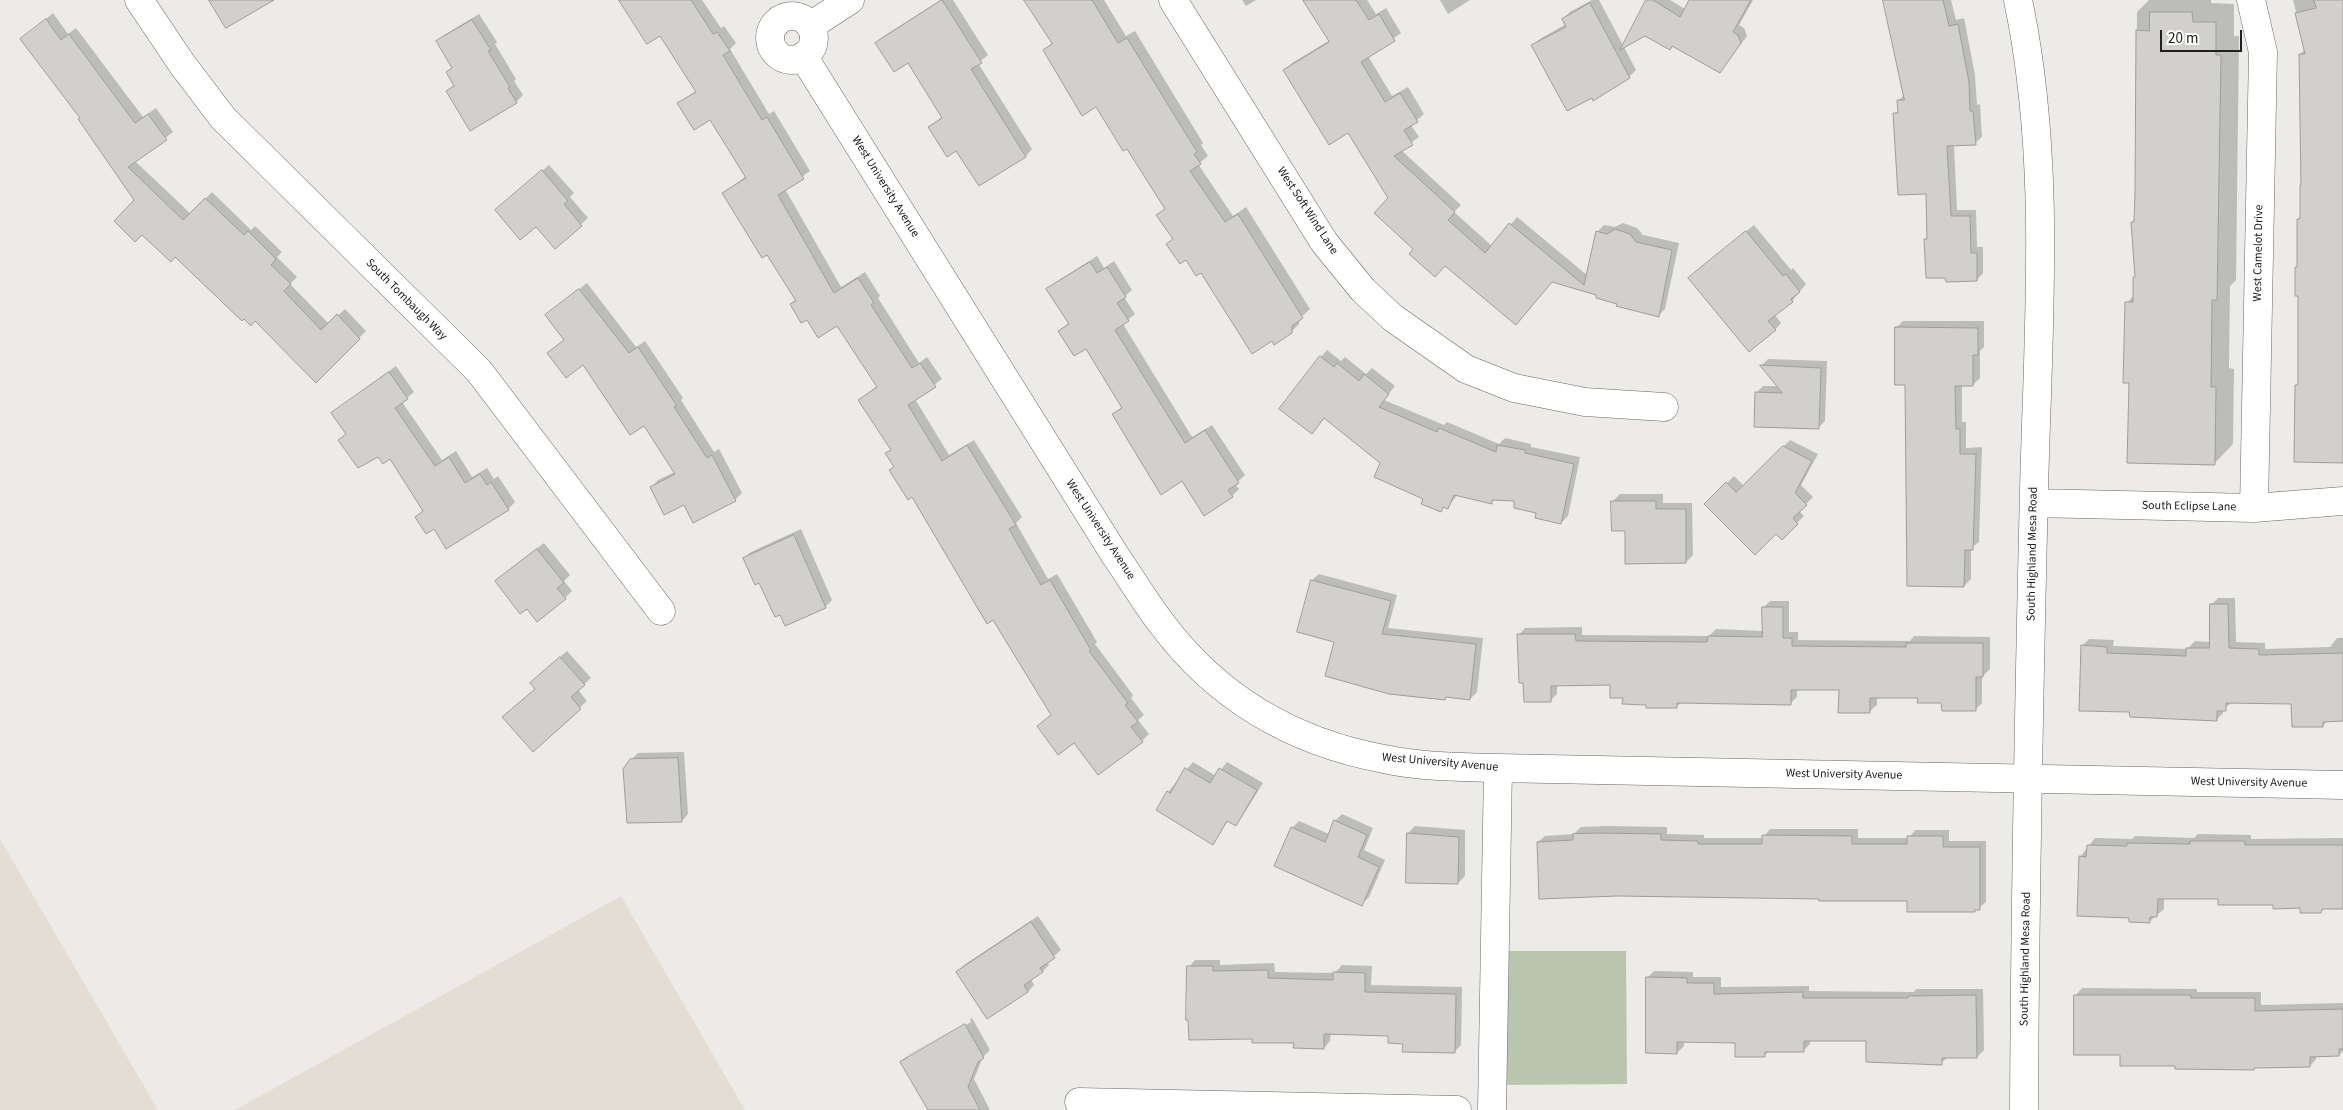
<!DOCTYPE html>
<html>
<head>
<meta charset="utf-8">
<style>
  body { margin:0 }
  #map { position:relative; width:2343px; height:1110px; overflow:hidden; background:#ecebe7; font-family:"Source Sans 3",sans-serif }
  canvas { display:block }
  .scale { position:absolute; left:2160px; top:30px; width:82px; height:22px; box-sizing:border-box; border:2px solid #21201f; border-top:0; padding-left:6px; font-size:15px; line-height:18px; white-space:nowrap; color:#21201f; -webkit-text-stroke:4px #fff; paint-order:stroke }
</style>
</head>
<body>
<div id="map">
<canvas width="2343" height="1110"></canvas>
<div class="scale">20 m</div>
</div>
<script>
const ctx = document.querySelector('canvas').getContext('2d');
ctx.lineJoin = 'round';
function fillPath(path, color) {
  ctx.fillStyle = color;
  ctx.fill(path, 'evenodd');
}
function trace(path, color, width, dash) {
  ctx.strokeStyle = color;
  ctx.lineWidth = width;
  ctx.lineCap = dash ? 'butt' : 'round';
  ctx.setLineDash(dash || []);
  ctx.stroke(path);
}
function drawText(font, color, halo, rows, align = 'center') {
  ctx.font = font + ' "Source Sans 3",sans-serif';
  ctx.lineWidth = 5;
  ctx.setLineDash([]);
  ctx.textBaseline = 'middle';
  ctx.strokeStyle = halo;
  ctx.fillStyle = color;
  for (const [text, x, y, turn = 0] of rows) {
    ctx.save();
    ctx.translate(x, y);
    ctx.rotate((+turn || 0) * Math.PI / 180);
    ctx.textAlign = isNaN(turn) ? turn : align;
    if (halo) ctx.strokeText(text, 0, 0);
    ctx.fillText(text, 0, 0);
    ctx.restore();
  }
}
fillPath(new Path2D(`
  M0,839L158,1110H0Z
  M621,896L745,1110H235Z`), '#e3ddd3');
fillPath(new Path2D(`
  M1501,951H1626L1627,1084L1502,1085Z`), '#b9c6ad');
fillPath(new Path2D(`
  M621,0H702L721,28L724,26L736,43L730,49L769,114L774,111L810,171L785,189L841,287L865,272L880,296L878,298L919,363L927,357L942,379L915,399L949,455L974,440L1022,517L1016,523L1048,579L1057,574L1097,642L1095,644L1133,695L1131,698L1144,715L1138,720L1149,734L1142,741L1052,715L994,618L913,496L891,470L895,466L887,454L891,449L859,400L877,386L838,324L807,318L791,304L796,299L767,253L724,193L746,176L711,118L679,103L697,90L660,34Z
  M941,0H953L988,55L978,63L1032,149L1026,156L979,185L957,149L930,127L943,116L908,61L877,43L884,36Z
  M1025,0H1104L1126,36L1135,31L1203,143L1201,145L1208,156L1198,164L1233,216L1246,207L1310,309L1299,319V324L1291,332L1201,271L1168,244L1174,238L1158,215L1165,208L1127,147L1097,106L1045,50L1053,42Z
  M1242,0H1256L1246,6Z
  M1306,0H1367L1376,14L1386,8L1401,33L1368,56L1392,96L1408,87L1424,114L1411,125L1419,137L1401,150L1461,205L1454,212L1492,246L1517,217L1587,275L1597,232L1604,225L1615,227L1623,223L1637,228L1643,235L1679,243L1665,309L1658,316L1553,280L1516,324L1445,265L1414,249L1389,198L1349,131L1285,70L1292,63L1330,40Z
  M1440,0H1470L1448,14Z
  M1592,0H1599L1624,47L1648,0H1670L1685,9L1690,0H1753L1739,25L1744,28L1747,36L1720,72L1674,46L1670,49L1645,35L1624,47L1636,70L1629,77L1533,45L1540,39L1566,24L1563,19L1570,12Z
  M1884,0H1951L1956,20L1964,18L1975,75L1977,105L1980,104L1982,137L1975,143L1954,145L1957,210H1976L1977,247H1983V273L1977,280L1925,240L1928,237V192L1895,114L1899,110L1898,101L1904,95Z
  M2149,0H2211V3L2234,4V36H2239L2236,280L2230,286L2229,368L2234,369L2233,444L2214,464L2131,382L2127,303L2134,295V277L2136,275L2132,222L2135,219L2136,194L2137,12Z
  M2293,0H2343V461L2297,385L2299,383L2298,219L2301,216V185L2303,183L2300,54L2306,49Z
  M53,13L68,34L76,28L143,117L156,108L173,132L135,161L191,214L212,192L251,230L255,226L282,252L277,257L297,277L290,284L329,324L345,309L366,331L316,381L135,200L82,117L22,39Z
  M479,14L497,42L495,44L516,79L514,81L523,95L516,102L447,91L455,84L447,73L453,67L438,42L444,35Z
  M549,165L574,193L570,197L588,218L555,247L536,225L503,204Z
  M1754,225L1791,270L1793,268L1806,284L1792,301L1775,315L1781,323L1775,330L1689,278Z
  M1097,256L1104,268L1114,261L1132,290L1124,297L1135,314L1123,324L1192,437L1212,425L1245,475L1235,484L1239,489L1232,496L1182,480L1114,414L1123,406L1086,347L1060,331L1069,322L1048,289L1055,283Z
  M587,283L636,347L645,341L683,398L681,400L714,452L719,449L742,493L735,500L685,503L652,487L658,480L675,472L644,425L583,363L556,346L565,339L546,315Z
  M1903,321H1984V347L1980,351V378L1973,385H1962V422H1966V448L1982,447L1979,542L1971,548V579L1964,586L1907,384L1896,328Z
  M1327,350L1341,361L1345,357L1366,374L1372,368L1395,386L1384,400L1444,425L1447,422L1499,444L1505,438L1531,444V447L1580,457L1568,516L1561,523L1515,500L1495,499L1492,502L1457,495L1448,507L1445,506L1440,511L1325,417L1312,433L1321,357Z
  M1768,359L1827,361L1825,421L1818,428L1756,393L1763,386H1778L1762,365Z
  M396,366L414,392L402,402L442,460L456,451L472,477L487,468L494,479L498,476L515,502L508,509L435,527L417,517L424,510L390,457L378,456L340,440L347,433L333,413Z
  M1790,440L1818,454L1801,485L1813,497L1799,511L1804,516L1782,538L1776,533L1706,504L1734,476L1744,486Z
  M1620,494H1663V503H1692L1693,555L1686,562L1626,530L1613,501Z
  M801,529L832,600L825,607L744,558L751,552Z
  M544,543L570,575L564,581L572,591L565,598L503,575Z
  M1319,574L1397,595L1388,628L1483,638L1477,692L1470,699L1447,696L1444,699L1335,641L1312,580Z
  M2218,598H2235L2236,642L2265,643V649L2330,647L2337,638H2343V720H2328L2323,726L2293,703L2233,702L2223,709V713L2216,720L2131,711L2082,646L2089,639L2114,640L2113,646L2187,649L2195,641L2210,642L2211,605Z
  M1770,601H1789V632H1798V640L1910,641L1914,636L1990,637V669L1982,677V703L1975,710L1919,697L1877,696V705L1870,711L1840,689L1797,688V697L1790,704L1682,702L1676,707L1647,703L1624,697L1612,684L1557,685V694L1550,701L1519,635L1525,628L1582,627V635L1709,636L1716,629L1763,631V608Z
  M567,651L591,678L578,690L587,701L533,750L511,710L536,688L538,676Z
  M684,752L688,814L682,821L631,760L638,753Z
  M1193,762L1216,776L1227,762L1263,783L1242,817L1236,824L1229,820L1212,843L1168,792Z
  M1342,814L1373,828L1364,850L1385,860L1369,897L1362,904L1292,828L1299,821L1329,834L1335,821Z
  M1415,826L1465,830V876L1458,883L1408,833Z
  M1606,826L1667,827V834L1704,835V838H1763L1770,829H1858V838H1909L1915,830H1949V841H1986V902L1975,911L1908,900L1820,897L1538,842L1545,836L1574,834L1581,827Z
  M2198,834L2251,835V839L2343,838V908H2324L2321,911L2219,898H2164V909L2150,921L2130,916L2080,857L2095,838L2132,839L2135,836L2194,838Z
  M1038,916L1061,950L1047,962L1049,965L1043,971L1031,979L1034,985L1028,992L957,972L964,965Z
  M1195,960H1220V965L1274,963L1275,972L1335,973L1342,965L1372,966L1371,985L1462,987L1461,1045L1454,1052L1404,1042L1390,1034L1331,1033L1330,1041L1324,1048L1295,1042L1254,1037L1189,967Z
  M1654,971L1693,972V977H1721V987L1809,986V991L1914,992L1916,989H1983L1984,1050L1977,1057H1948L1941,1063L1868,1040L1810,1039V1044L1803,1051H1769L1764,1056L1736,1042L1684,1041V1046L1677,1053L1647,978Z
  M2082,988L2197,989V992H2261V1005L2343,1003V1051L2339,1055L2316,1056V1059L2310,1066L2256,1067L2254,1069L2176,1065L2121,1054L2076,995Z
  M972,1018L990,1050L983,1057L974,1079L990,1110H929L901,1062L908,1055ZM970,1019L971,1022L907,1059V1056Z`), '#0003');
const building = new Path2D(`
  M209,0H274L226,28Z
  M619,0H691L713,34L717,32L730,51L723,55L762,120L767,117L804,179L778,195L834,293L858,278L874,303L871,305L912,368L920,363L936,387L908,405L942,461L967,445L1016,525L1009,529L1041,585L1050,580L1091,650L1089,651L1128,703L1125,705L1138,722L1131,727L1143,742L1098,775L1074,743L1058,755L1037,726L1051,715L993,620L987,624L912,497L908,500L889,470L894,467L885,453L891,450L858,400L877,387L837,326L818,338L807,320L801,323L790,304L796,301L767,255L762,258L722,193L746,178L710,120L694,130L677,103L696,92L660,36L647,44Z
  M942,0L982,63L971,69L1026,157L979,186L956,151L947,157L928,127L942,118L908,63L894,72L875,43Z
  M1024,0H1092L1118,43L1127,38L1197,152L1194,154L1201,164L1190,171L1225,222L1238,214L1303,318L1292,326V333L1274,345L1272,341L1252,354L1201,273L1196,276L1186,260L1180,264L1166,244L1173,239L1156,215L1165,209L1127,149L1123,151L1096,107L1082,116L1043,50L1052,44Z
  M1303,0H1356L1369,20L1379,14L1395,41L1361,62L1385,102L1400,93L1418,122L1404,130L1413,145L1394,156L1455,212L1448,220L1485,253L1509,223L1584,285L1596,231L1607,234L1615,229L1630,234L1636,242L1672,250L1659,317L1616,306L1617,304L1596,298V295L1552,282L1516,325L1445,266L1435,277L1409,254L1413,249L1374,213L1388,198L1348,133L1329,145L1283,70L1329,42Z
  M1646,0H1653L1680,17L1689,0H1751L1733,32L1738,35L1741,43L1720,73L1672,46L1670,50L1645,36L1620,50Z
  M1883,0H1943L1949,26L1958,24L1969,82L1970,111H1973L1976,145L1947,146L1951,216H1970L1971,253H1977V281L1946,282L1945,278H1926L1924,239H1927L1926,194L1898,195L1893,113H1898L1897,100H1904Z
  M2314,0H2343V463L2294,462L2295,385H2298V296H2295V267H2297V219H2300V185H2301L2299,54H2305L2295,13L2316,8Z
  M1590,3L1630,78L1593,101L1592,98L1567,111L1531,45L1566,27L1562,19Z
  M2150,12H2192L2193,22H2216V55H2221L2217,300H2212L2211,387H2216L2215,465L2127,463L2129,383H2123L2125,302H2133V277H2135L2131,222H2134L2135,194L2136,30L2149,31Z
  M46,19L61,40L69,34L135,123L148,114L167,140L128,167L183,220L205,198L244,235L248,231L276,259L271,265L291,284L284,291L321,330L337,314L360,339L316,383L255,321L251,326L244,319L242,321L175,257L171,262L142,235L135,242L114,221L134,200L78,119L80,118L20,39Z
  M472,20L491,50L488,51L510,87L508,88L517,103L470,131L446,91L454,86L446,72L452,68L436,41Z
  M542,170L568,201L564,204L582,226L555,249L536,227L520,240L495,210Z
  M1746,231L1783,276L1786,274L1800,292L1791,299L1793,302L1768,321L1776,330L1749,352L1688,278Z
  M1090,262L1097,273L1107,267L1126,297L1117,303L1129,321L1115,330L1185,443L1205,430L1239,483L1228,490L1233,497L1204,516L1182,481L1161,495L1112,414L1122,408L1086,349L1074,356L1058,331L1069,324L1046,289Z
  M579,289L629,353L638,347L677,406L674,407L707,458L712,455L736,501L693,523L684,505L664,515L650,487L675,474L644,426L630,435L583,365L566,378L547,353L564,340L545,315Z
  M1895,327L1978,328V355H1973V386H1955L1956,429H1960V454H1976L1973,550H1965L1964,587L1907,586L1905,385H1895Z
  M1320,356L1334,367L1337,363L1359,381L1364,374L1389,394L1379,407L1437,432L1439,428L1496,452L1497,445L1525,450V453L1574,464L1561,524L1535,518L1536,513L1514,508V501L1492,500V504L1454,495L1448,509L1443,507L1441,512L1421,504L1423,499L1374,477L1380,463L1324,418L1312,434L1279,409Z
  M1760,365L1821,368L1819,429L1754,427L1755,392L1782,393Z
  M389,372L408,399L395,408L435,466L449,457L465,483L480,474L487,485L491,482L509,510L446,549L434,529L426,534L415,517L423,511L390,459L383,464L378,457L358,468L338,440L346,434L331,413Z
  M1783,446L1812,461L1795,493L1807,505L1793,518L1798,524L1782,540L1776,534L1755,555L1704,504L1726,482L1736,492Z
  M1611,501H1656V509H1686V563L1625,564V531H1612Z
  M794,535L826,608L785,626L780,615L775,617L759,583L755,585L743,558Z
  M537,549L564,583L557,588L566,599L537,622L527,609L520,614L495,581Z
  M1311,580L1391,601L1382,634L1476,644L1470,700L1446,697L1445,700L1389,694L1325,676L1334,642L1297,632Z
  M2210,604H2228L2229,648L2259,649V655L2343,653V721L2323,722V727H2292L2291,704L2226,703V711H2217V721L2130,717L2129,712L2079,711L2081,645L2107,647V653L2186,656V648H2209Z
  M1762,607H1783V638H1792V646L1906,647V643H1983V677H1976V711H1942L1941,703H1917L1918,698H1870V713H1838L1839,690H1791V705L1677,703V708H1646V705L1622,704L1623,698H1610V685L1551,686V702H1524L1523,683H1519L1517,634H1575L1576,641L1707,642L1708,636L1762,637Z
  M560,657L585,685L571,697L581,709L533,752L502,717L535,689L530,683Z
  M678,758L682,822L627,823L623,769L630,759Z
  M1185,768L1210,783L1219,768L1257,790L1236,826L1227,821L1213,845L1156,810L1167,791L1170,793Z
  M1334,820L1367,835L1358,857L1379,867L1362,906L1274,866L1291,827L1325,842Z
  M1407,833L1459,837L1458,884L1406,883Z
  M1598,833L1661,834V840L1698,841V844H1762V835L1852,836V844H1907V836H1943V847H1980V910H1975V912H1907V901H1819V899L1618,896L1539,899L1537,842L1573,840V834Z
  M2190,841H2245V845H2343V909H2322L2321,913H2300V908L2273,909V905H2218V899H2158L2157,917H2150V923L2129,922V918L2077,916L2079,856L2086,857L2087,845L2127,846V843L2190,844Z
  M1031,922L1055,958L1040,968L1043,972L1024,985L1028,992L987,1019L956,972Z
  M1187,966H1213V971L1268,970V978L1333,980V972L1365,973V992L1456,994L1455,1053L1402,1052L1403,1044L1388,1043V1036L1324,1034V1049L1293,1048L1294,1043H1252V1039L1189,1040L1188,1020H1186Z
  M1646,977L1687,978V983H1714V994L1803,992V998H1908V996L1976,995L1977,1058H1942V1065L1866,1062V1041H1804V1052H1765V1057H1735V1043L1677,1042V1054L1646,1053Z
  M2074,995H2191V998H2255V1011L2343,1009V1049H2339V1056L2310,1057V1067L2254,1068V1070L2175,1069V1066H2120V1055H2074Z
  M965,1024L984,1058L978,1062L968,1087L980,1110H928L900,1062Z`);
fillPath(building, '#d2d0cd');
trace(building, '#9f9d9a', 1);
const minor = new Path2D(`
  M139,0L182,64L223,118L479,371L661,611
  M1173,0L1324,242L1363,290L1393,318L1466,369L1514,388L1585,402L1664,407
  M2018,0C2052,161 2038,327 2034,490C2029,697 2025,903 2024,1110
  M2251,0L2263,52L2254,508
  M770 38a22 22 0 1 1 44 0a22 22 0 1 1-44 0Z
  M810,26L850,0
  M803,56L1115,555C1131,578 1145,602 1162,624C1218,699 1293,742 1384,759C1421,767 1460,767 1498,768L2343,785
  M2034,503L2254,508L2343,501
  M1079,1102L1457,1110
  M1492,1110L1498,768`);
trace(minor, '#686664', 29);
trace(minor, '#fff', 28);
drawText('12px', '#21201f', '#fff', [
  ["West University Avenue",885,187,58],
  ["West Soft Wind Lane",1307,211,57],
  ["West Camelot Drive",2259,253,-89],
  ["South Tombaugh Way",406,300,45],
  ["South Eclipse Lane",2189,507,1],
  ["West University Avenue",1100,530,57],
  ["South Highland Mesa Road",2033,554,-89],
  ["West University Avenue",1440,763,5],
  ["West University Avenue",1844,775,1],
  ["West University Avenue",2249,783,1],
  ["South Highland Mesa Road",2026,959,-89]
]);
</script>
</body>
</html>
